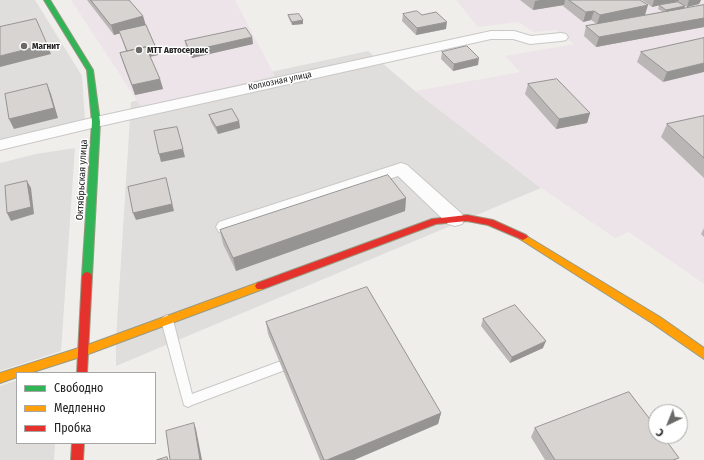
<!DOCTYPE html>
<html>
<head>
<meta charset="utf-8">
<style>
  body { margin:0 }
  #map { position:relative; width:704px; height:460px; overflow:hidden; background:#f0eeeb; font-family:"Fira Sans Condensed",sans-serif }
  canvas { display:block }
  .legend { position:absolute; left:16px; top:372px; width:140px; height:72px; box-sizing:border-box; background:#fff; border:1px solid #a7a7a7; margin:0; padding:5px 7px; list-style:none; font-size:12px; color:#222 }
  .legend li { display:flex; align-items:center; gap:8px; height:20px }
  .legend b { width:20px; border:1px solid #a7a7a7 }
  .north { position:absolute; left:648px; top:404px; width:40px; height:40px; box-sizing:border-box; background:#fff; border:1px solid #a7a7a7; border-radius:50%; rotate:223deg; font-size:11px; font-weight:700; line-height:16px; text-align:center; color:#222 }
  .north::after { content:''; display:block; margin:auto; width:14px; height:18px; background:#6a6968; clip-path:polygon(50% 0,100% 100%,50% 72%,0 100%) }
</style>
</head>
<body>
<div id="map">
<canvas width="704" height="460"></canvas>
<ul class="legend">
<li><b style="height:5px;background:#30b455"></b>Свободно</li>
<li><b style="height:5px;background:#ff9f0a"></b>Медленно</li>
<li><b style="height:5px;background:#e5322d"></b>Пробка</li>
</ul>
<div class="north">С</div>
</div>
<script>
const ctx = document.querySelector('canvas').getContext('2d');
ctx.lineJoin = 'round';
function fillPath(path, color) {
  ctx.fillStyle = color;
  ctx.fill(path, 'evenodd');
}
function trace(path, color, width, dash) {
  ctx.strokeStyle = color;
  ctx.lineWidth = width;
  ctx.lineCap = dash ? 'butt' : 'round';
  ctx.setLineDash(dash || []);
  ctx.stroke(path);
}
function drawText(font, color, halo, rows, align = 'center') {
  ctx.font = font + ' "Fira Sans Condensed",sans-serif';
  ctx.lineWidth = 3;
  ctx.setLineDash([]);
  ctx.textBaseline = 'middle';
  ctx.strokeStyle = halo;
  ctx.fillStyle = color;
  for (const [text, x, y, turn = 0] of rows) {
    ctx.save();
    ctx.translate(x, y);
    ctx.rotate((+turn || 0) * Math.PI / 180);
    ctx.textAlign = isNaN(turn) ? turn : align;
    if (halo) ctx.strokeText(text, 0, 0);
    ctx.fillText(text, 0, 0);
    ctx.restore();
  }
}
fillPath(new Path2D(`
  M0,0H35L82,76L85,122L0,141Z
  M368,51L415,91L541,188L116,366V339L131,102Z
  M75,148L61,351L0,371V163L36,154Z
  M17,380V443H55L54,460H0V386Z`), '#dfdedc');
fillPath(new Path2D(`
  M71,0H235L275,76L141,107Z
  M456,0H704V284L629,232L615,238L541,188L415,91L520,72L505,56L574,44L556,30L534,32L518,22L478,27Z`), '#ede4e9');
fillPath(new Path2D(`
  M36,14L40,26L0,35V21Z`), '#e0dfde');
const lane = new Path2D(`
  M167,315L171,317L173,320L192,394L281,361L285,362L287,366L285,370L192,405L188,407L184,405L161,320L163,317Z`);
const street = new Path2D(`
  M491,31H514L531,36L561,33L566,34L568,37L566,40L561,41L530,44L513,39H491L96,127L0,150V140L96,117Z
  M401,163L407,165L462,214L465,219L462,224L455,226L448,224L398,176L226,234L219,232L216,227L219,222Z`);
const fast = new Path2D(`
  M44,0H50L93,70L100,122L92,276L90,279H84L82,276L92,122L87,70Z`);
const slow = new Path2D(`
  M523,234L660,317L704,348V359L652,323L520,239L518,237L520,235Z
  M260,282L263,283L265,286L263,289L83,356L30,373H17V377L0,383V373L82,347Z`);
const jam = new Path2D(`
  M467,215L493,220L526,235L528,237L523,240L488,225L467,221L436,224L263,289H257L255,286L257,283L432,219Z
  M87,272L90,273L92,276L87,373H77L82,276L84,273Z
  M72,443H84L83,460H71Z`);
trace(lane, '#c9c8c7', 2);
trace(street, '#c9c8c7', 2);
trace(fast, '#999a82', 2);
trace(slow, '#999a82', 2);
trace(jam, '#999a82', 2);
fillPath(lane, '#fdfcfc');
fillPath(street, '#fdfcfc');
fillPath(fast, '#30b455');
fillPath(slow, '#ff9f0a');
fillPath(jam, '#e5322d');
fillPath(new Path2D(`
  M87,0H129L143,16L146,26L156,48L158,55L150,57L160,79L163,89L135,95L123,63L120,53L126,51L120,33L114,35Z
  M520,0H640L645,15L597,24L591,20L583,22L563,6L564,5L533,10Z
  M642,0H701L699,4L687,7L678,2L684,9L704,5V27L596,47L584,36L586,26L663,12L658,9L659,5L652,7Z
  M403,14L422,15L446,29L416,35L402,21Z
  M288,15L303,20V24L292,25L289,19Z
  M252,37L253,44L192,58L186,48L185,41Z
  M704,38L663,82L637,62L641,52Z
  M442,52L478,65L453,71L441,59Z
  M528,84L590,113L587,123L556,129L525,94Z
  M209,115L239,121L240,128L218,134L211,122Z
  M704,116V178L661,137L667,124Z
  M406,198L405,211L236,271L223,244L220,230Z
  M704,228V237L701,234Z
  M483,319L543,348L510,363L481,326Z
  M266,322L441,413L438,424L354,460H320L268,334Z
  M535,428L677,460H545L531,437Z`), '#b9b6b5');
fillPath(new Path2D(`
  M540,0H565L564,5L533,10L535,1Z
  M654,0H679L678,1L652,7Z
  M689,0H701L699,4L687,7Z
  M648,5L645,15L597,24L600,15Z
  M685,6L684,10L665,14L666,10Z
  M594,11L591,20L583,22L586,12Z
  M143,16L146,26L114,35L111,25Z
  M704,18V27L596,47L599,37Z
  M303,20V24L292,25V22Z
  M447,22L446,29L416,35L417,28Z
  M252,37L253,44L192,58L190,51Z
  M47,44L51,54L0,67V56Z
  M156,48L158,55L130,61L128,54Z
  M479,58L478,65L453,71L454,64Z
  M704,63V72L663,82L667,72Z
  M160,79L163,89L135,95L132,85Z
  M47,84L51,94L58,118L14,129L9,119Z
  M590,113L587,123L556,129L559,119Z
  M239,121L240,128L218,134L216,127Z
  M183,149L185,157L161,162L159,154Z
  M166,178L174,211L136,220L133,213Z
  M27,181L31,188L34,214L11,221L7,213Z
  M406,198L405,211L236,271L233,258Z
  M546,341L543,348L510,363L512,357Z
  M441,413L438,424L354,460H327Z
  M194,423L196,429L202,460H200Z`), '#969493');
const building = new Path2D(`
  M91,0H129L143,16L111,25Z
  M569,0H640L648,5L600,15L594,11L586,12Z
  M678,2L685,6L666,10L659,5Z
  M704,5V18L599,37L586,26Z
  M417,11L422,15L436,12L447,22L417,28L403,14Z
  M299,14L303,20L292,22L288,15Z
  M36,19L47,44L0,56V27Z
  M146,25L156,48L147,50L146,47L127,51L119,31Z
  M246,28L252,37L190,51L185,41Z
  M704,38V63L667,72L641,52Z
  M467,46L479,58L454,64L442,52Z
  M146,47L160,79L132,85L120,53Z
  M557,79L590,113L559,119L528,84Z
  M47,84L54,108L9,119L5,94Z
  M232,109L239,121L216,127L209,115Z
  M704,116V158L667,124Z
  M177,127L183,149L159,154L154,131Z
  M388,175L406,198L233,258L220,230Z
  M166,178L172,204L133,213L128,187Z
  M27,181L31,207L7,213L5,186Z
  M367,287L441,413L327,460H324L266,322Z
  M515,305L546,341L512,357L483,319Z
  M629,392L656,427V436H663L679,458L673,460H555L535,428Z
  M194,423L200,460H170L166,431Z
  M167,457L168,460H157Z`);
fillPath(building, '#d7d4d2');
trace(building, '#969493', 1);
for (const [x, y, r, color] of [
  [24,46,4,"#6a6968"],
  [139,50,4,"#6a6968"]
]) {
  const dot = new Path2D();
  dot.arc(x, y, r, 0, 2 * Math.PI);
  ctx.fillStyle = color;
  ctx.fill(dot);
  trace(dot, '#fff', 1.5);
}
drawText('bold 9px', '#222', '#fff', [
  ["Магнит",32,46],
  ["МТТ Автосервис",147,50]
], 'left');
drawText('9px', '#222', '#fff', [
  ["Колхозная улица",280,81,-12]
]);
drawText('10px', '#222', '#fff', [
  ["Октябрьская улица",82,180,-87]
]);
</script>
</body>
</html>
